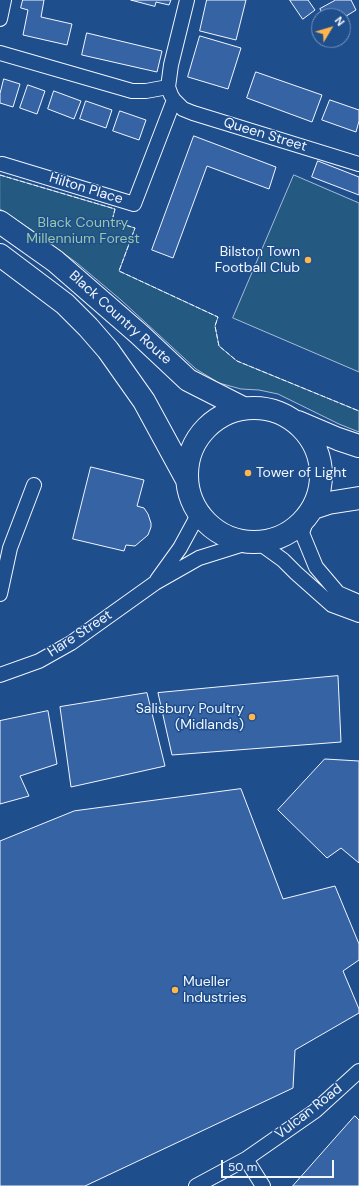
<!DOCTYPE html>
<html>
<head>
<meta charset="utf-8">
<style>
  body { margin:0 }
  #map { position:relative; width:359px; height:1186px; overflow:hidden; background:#1f4e8c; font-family:"DM Sans",sans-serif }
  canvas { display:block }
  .north { position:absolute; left:311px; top:8px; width:40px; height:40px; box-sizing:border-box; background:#1f4e8c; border:1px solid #7391ba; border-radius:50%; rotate:52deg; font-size:11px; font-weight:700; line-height:16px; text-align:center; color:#f2f6ff }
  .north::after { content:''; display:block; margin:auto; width:14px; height:18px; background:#ffb74d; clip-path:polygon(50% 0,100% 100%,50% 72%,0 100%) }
  .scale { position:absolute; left:221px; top:1160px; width:113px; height:18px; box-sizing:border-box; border:2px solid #f2f6ff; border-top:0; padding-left:5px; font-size:12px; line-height:14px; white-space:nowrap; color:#f2f6ff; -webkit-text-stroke:3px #1f4e8c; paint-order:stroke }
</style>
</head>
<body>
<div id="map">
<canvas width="359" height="1186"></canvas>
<div class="north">N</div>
<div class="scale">50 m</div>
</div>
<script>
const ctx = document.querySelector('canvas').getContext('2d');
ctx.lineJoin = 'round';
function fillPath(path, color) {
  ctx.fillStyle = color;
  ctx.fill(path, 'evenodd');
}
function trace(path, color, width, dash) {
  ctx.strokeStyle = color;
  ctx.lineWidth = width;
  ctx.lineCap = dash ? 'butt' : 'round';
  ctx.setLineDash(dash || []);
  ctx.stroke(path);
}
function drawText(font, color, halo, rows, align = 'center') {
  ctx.font = font + ' "DM Sans",sans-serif';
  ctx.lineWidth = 3;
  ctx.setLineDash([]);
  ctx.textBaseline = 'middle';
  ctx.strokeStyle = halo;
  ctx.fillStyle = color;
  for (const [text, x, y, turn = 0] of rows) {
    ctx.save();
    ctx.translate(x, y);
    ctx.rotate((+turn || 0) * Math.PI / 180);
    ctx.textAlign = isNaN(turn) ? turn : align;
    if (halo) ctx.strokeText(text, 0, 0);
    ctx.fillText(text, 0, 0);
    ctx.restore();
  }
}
const green = new Path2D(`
  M0,175L115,209L112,221L135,228L119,271L218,317L215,326L219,346L237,361L359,411V432L339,424L278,394L259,390L241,389L219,383L196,369L121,300L77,263L33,231L0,209Z
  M294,175L359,203V372L233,318Z`);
fillPath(green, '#245a82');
trace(green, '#a8bbd7', 1);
const building = new Path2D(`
  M23,0H44L41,17L72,24L67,45L23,35L28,10L21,8Z
  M131,0H171L169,5L156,2L155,6Z
  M207,0H246L236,40L200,31Z
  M290,0H308L315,10L303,19Z
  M336,0H351L356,10L343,18V16H324L320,9Z
  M87,33L162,51L157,72L82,55Z
  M200,36L241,48L228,89L188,77Z
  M256,72L322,95L312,122L247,98Z
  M4,79L20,84L13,107L0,103V94Z
  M28,85L45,91L37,114L20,108Z
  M54,91L81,101L74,119L48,109Z
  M330,100L359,110V121L356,132L322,120Z
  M86,101L112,110L106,128L80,119Z
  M120,111L146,120L139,140L113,131Z
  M194,136L276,167L269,189L207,166L173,258L152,250Z
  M318,161L359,177V195L312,177Z
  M91,467L144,480L137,506L144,508L148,514L151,523V527L148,535L135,546L126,545L124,551L73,539Z
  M338,676L341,742L172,755L158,693Z
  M147,693L165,766L71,787L60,707Z
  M48,711L57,764L20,776L29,796L0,804V721Z
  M325,759L359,761V863L341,848L327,858L278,810Z
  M241,789L283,899L335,886L359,944V960L343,971L359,1009V1013L295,1050L293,1088L85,1186H0V841L74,811Z
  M355,1116L359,1120V1186H293Z`);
fillPath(building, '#3563a3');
trace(building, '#f2f6ff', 1);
const street = new Path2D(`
  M187,0L171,65L168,87L171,95L174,100L183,109L193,113L359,164
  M0,19L4,0
  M0,53L132,91H146L168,87
  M2,164L134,204L174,100
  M309,513L302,533L316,567L338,593L359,602
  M258,542L283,560L296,573L332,605L359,615
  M157,580L180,548L199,513
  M0,594L10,548L34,485
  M0,675L39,661L71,643L155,583L199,558L250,542
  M246,1159L263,1186
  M196,1186L246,1159L315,1111L359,1071`);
const highway = new Path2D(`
  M0,222L55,261L139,334L188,380L243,408
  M0,255L65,304L88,327L108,350L144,401L187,480
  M187 475a67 67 0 1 1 134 0a67 67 0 1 1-134 0Z
  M298,422L338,439L359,446
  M313,508L328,503L359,498`);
trace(street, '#f2f6ff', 16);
trace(highway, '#f2f6ff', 24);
trace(street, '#1f4e8c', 14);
trace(highway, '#1f4e8c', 22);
trace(new Path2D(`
  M0,175L115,209L112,221L135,228L119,271L218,317L215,326L219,346L237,361L359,411`), '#f2f6ff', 1, [5, 2]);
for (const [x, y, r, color] of [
  [308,260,4,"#ffb74d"],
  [248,473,4,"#ffb74d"],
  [252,717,4,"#ffb74d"],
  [175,990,4,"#ffb74d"]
]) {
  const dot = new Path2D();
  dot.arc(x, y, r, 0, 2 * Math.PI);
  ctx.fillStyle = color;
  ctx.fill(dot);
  trace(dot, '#1f4e8c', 1.5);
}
drawText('14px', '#f2f6ff', '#1f4e8c', [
  ["Queen Street",265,135,17],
  ["Hilton Place",86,189,17],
  ["Black Country Route",120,318,42],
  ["Hare Street",80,634,-33],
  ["Vulcan Road",309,1112,-38]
]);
drawText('14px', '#97c8a6', '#1f4e8c', [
  ["Black Country",83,223],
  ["Millennium Forest",83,239]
]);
drawText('14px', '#f2f6ff', '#1f4e8c', [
  ["Bilston Town",300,252],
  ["Football Club",300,268],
  ["Tower of Light",256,473,"left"],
  ["Salisbury Poultry",244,709],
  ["(Midlands)",244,725],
  ["Mueller",183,982,"left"],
  ["Industries",183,998,"left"]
], 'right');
</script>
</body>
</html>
